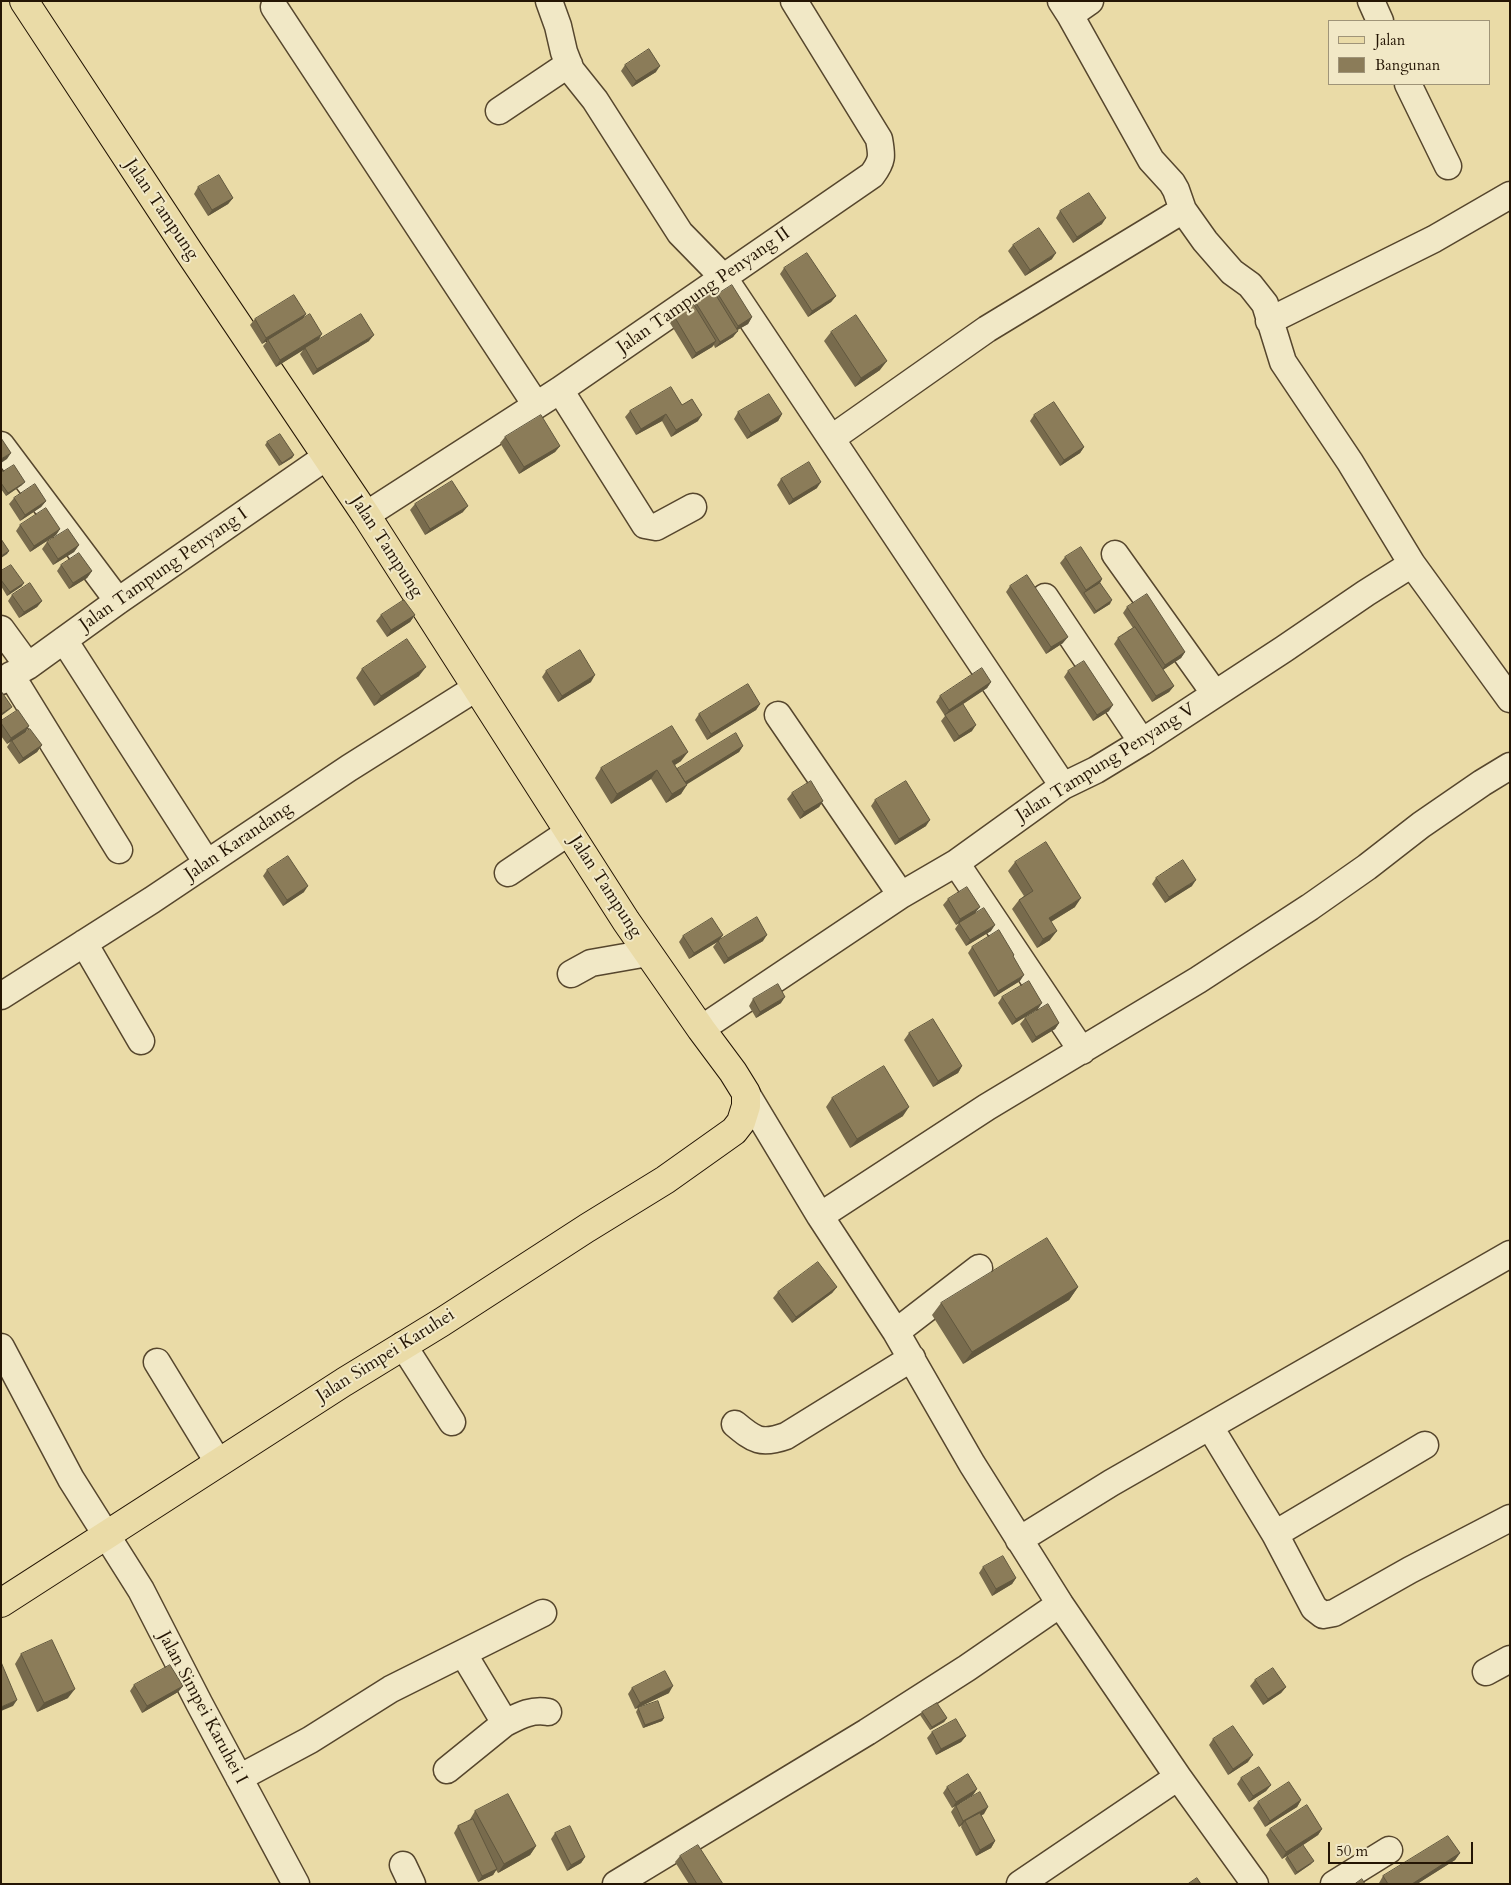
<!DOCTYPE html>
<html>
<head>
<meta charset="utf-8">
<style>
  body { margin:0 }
  #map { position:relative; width:1511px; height:1885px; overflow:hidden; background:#eadba7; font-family:Cardo,serif }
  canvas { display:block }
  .frame { position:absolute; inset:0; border:2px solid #241504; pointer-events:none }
  .legend { position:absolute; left:1328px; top:20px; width:162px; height:65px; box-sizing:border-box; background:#f1e8c6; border:1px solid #9f9478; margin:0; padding:6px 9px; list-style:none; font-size:15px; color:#241504 }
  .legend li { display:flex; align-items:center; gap:10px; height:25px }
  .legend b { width:25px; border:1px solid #9f9478 }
  .scale { position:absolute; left:1328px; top:1842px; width:145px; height:22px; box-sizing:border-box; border:2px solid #241504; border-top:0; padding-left:6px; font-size:15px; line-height:18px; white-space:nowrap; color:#241504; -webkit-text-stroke:4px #f1e8c6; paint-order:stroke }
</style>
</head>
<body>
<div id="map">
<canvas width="1511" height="1885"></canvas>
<div class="frame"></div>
<ul class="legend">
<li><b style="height:6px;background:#eadba7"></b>Jalan</li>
<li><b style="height:14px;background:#8b7c59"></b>Bangunan</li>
</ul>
<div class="scale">50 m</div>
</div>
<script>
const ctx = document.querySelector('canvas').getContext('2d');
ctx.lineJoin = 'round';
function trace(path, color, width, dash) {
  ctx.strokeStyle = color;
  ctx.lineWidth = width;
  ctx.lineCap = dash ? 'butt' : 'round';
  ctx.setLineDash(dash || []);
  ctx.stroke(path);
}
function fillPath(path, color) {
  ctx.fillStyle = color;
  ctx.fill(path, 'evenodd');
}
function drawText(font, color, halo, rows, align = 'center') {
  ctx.font = font + ' Cardo,serif';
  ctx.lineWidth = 4;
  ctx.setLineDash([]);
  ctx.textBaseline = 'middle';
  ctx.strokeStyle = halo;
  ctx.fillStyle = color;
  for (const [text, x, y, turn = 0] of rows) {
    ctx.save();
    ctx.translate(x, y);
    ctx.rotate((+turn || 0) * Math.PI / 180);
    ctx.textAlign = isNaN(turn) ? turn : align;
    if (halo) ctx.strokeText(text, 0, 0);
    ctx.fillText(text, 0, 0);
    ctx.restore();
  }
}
const minor = new Path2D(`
  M549,1L558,26L564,52L571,70L595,100L680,233L724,278L1063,786
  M1061,1L1070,15L1151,160L1172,183L1176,190L1183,210L1205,241L1232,272L1250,285L1265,304L1283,362L1350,462L1412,564L1510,699
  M1371,1L1380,21
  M274,7L536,405
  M1070,15L1090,1
  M1408,84L1448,166
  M499,111L569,64
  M1269,321L1434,239L1510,195
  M560,390L645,525L656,527L693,507
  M832,438L987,329L1183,210
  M1,445L118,601
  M366,515L560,390L872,175C883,160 882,156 879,139L794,1
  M1115,554L1215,694
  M1045,597L1142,742
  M1,629L28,666
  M64,640L207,863
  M11,675L119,850
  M1,681L28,666L118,601L326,457
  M778,715L901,895
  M956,863L1082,1051
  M508,873L569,832
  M84,943L141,1041
  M571,974L591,963L648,953
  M1,996L152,900L349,768L476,688
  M701,1029L901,895L956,863L1063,786L1096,770L1142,742L1284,649L1366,593L1412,564
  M746,1093L820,1216L896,1332L972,1464L1060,1604L1178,1777L1255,1884
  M820,1216L987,1107L1198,980L1310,907L1367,867L1421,825L1482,783L1510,766
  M896,1332L979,1268
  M403,1345L452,1422
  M1,1347L71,1479L141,1590L199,1703L296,1884
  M157,1362L218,1462
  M735,1424C754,1440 761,1445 786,1436L912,1358
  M1210,1427L1275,1534L1314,1608L1323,1615L1334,1613L1410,1570L1510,1518
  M1275,1534L1425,1445
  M1019,1540L1111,1483L1510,1254
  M1486,1672L1510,1659
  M505,1723C519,1716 531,1709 548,1712
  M447,1770L505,1723L463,1653
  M239,1778L310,1740L391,1689L543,1613
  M403,1865L412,1884
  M616,1884L867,1732L967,1668L1060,1604
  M1020,1884L1178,1777
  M1334,1884L1389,1850`);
const major = new Path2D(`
  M1,1603L344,1382L442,1322L587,1228L665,1180L734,1131L741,1122L746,1106V1093L733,1072L701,1029L626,921L366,515L189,252L24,1`);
trace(minor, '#56462d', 29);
trace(major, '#241504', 30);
trace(minor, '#f1e8c6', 26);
trace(major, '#eadba7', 28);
fillPath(new Path2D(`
  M625,65L656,72L632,87L621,71Z
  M198,187L233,198L228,204L208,216L194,194Z
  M1060,211L1102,224L1073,243L1056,218Z
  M1013,245L1052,259L1025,276L1008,251Z
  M784,268L836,296L831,302L808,317L780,274Z
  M718,294L752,317L748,324L737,330L733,337L715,348L714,345L712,347L692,359L670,323L674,316L694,306L696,303L716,296Z
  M306,314L302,320L319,340L369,341L313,375L300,354L304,349L276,367L263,346L268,340L262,344L250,325L255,319Z
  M831,332L880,370L855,387L824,341Z
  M682,405L698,421L671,437L662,421L636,435L625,417L630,411Z
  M738,412L782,414L778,421L747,439L734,419Z
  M1034,415L1084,447L1080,453L1060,466L1030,421Z
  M505,437L560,446L555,452L519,474L500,443Z
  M267,442L294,455L292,458L279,466L265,445Z
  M1,473L22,485L6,496L1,489Z
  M781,479L817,488L789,505L777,485Z
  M14,498L46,501L41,507L20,521L9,504Z
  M415,504L463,512L425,535L410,510Z
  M20,525L60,529L56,535L30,552L16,531Z
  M47,542L79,545L74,552L53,565L42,549Z
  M1065,557L1102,579L1100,583L1110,604L1094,614L1060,563Z
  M61,565L92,571L87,578L69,589L57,571Z
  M1,571L22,586L7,596L1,586Z
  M1010,586L1063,643L1046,654L1006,592Z
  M12,595L42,601L37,607L19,618L8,601Z
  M1127,607L1185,652L1181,658L1163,670L1174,686L1169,692L1152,702L1114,644L1118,638L1133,628L1123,613Z
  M381,615H415L410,622L387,637L376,621Z
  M362,669L419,676L374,706L356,678Z
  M546,671L591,682L558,702L542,677Z
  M1068,671L1109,711L1093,721L1064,677Z
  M991,682L987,688L963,704L972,731L954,742L941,721L945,716L936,702L940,696Z
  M760,704L756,710L707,740L695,720L699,714Z
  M1,721L26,732L42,745L37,752L19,764L7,747L11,741L7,744L1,736Z
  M743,746L739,752L686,784L681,794L666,803L651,779L611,804L595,778L601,768L681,761L675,765L677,769Z
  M792,793L823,801L819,807L800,819L787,799Z
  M875,800L926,826L895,845L871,806Z
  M1015,862L1075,907L1051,922L1050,940L1037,948L1012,909L1019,900L1024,896L1008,871Z
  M267,870L304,892L283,906L263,876Z
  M1156,878L1192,886L1165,903L1152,884Z
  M948,899L976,913L991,931L966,946L955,929L959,923L956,925L943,905Z
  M723,935L719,940L763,941L724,964L713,947L717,942L689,959L679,942L683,936Z
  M972,947L1020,981L994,997L968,953Z
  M1002,997L1038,1009L1012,1025L998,1003Z
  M753,999L781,1003L756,1018L749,1006Z
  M1025,1018L1059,1023L1055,1029L1032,1043L1020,1024Z
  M909,1033L962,1066L958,1073L933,1087L904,1040Z
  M832,1098L903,1116L850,1148L826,1107Z
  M837,1287L832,1293L792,1323L773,1298L778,1292Z
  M1078,1287L1069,1300L963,1364L932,1315L941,1303Z
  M983,1567L1016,1578L1012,1584L992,1596L979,1573Z
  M21,1654L68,1698L37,1712L15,1664Z
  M1255,1680L1286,1687L1281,1693L1263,1705L1250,1686Z
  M134,1685L183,1686L178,1692L142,1713L130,1691Z
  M632,1688L669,1693L635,1709L628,1694Z
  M638,1708L664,1718L662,1721L643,1728L636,1712Z
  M922,1712L947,1718L944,1722L930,1730L920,1715Z
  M932,1732L966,1736L961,1742L936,1755L927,1738Z
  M1213,1739L1248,1762L1228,1775L1209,1745Z
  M1241,1778L1271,1785L1266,1791L1249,1802L1237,1784Z
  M947,1787L977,1789L973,1795L959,1804L984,1814L981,1815L995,1841L991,1848L976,1856L961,1827L962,1825L959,1827L951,1812L955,1806L952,1808L943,1793Z
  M1301,1800L1297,1807L1265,1827L1253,1808L1258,1802Z
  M475,1811L536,1846L530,1855L498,1873L496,1870L493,1875L478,1882L454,1833L458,1826L469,1821Z
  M1270,1829H1322L1318,1835L1282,1859L1266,1835Z
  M555,1833L585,1857L581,1863L567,1871L551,1839Z
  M1460,1853L1455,1860L1417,1884H1380L1379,1883L1383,1876Z
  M680,1856L723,1884H689L675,1862Z
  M1287,1856L1311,1864L1295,1875L1285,1859Z`), '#786b4d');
fillPath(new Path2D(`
  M660,66L656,72L632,87L636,81Z
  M233,198L228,204L208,216L212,210Z
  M1106,218L1102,224L1073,243L1077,237Z
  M1056,253L1052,259L1025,276L1030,270Z
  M836,296L831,302L808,317L812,311Z
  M306,314L301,320L262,344L266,338Z
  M752,317L748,324L734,332L738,326Z
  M738,331L733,337L715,348L720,342Z
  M322,334L318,341L276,367L280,360Z
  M374,335L369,341L313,375L317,369Z
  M716,341L712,347L692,359L696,353Z
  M887,361L880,370L855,387L861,378Z
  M666,414L662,421L636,435L641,429Z
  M782,414L778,421L747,439L751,433Z
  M702,415L698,421L671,437L676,430Z
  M560,446L555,452L519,474L524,467Z
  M1084,447L1080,453L1060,466L1064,460Z
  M11,453L7,459L1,463V459Z
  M294,455L292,458L279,466L282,463Z
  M25,482L22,485L6,496L8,493Z
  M821,482L817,488L789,505L793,499Z
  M46,501L41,507L20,521L25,515Z
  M468,506L463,512L425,535L430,529Z
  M60,529L56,535L30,552L34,546Z
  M79,545L74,552L53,565L58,559Z
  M9,551L7,554L1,558V556Z
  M92,571L87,578L69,589L73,583Z
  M1102,579L1098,586L1084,593L1086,590Z
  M24,583L22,586L7,596L10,592Z
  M1112,600L1110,604L1094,614L1096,611Z
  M42,601L37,607L19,618L24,612Z
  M415,615L410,622L387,637L391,630Z
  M1068,637L1063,643L1046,654L1051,647Z
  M1185,652L1181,658L1161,671L1165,665Z
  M426,667L419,676L374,706L381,696Z
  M595,675L591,682L558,702L562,696Z
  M991,682L987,688L945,716L949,710Z
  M1174,686L1169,692L1152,702L1156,696Z
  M760,704L756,710L707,740L711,734Z
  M1113,705L1109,711L1093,721L1097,715Z
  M12,707L9,710L1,716V714Z
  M976,725L972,731L954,742L959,736Z
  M29,726L25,733L7,744L11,738Z
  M42,745L37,752L19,764L23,758Z
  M743,746L739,752L681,788L685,782Z
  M688,752L681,761L666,770L672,761Z
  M657,770L651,779L611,804L617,794Z
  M687,785L681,794L666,803L672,794Z
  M823,801L819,807L800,819L804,812Z
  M930,820L926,826L895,845L899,839Z
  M1196,880L1192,886L1165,903L1169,897Z
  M308,886L304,892L283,906L287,900Z
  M1081,898L1075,907L1042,927L1049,918Z
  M980,907L975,913L956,925L960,919Z
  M995,925L991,931L966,946L970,940Z
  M1057,931L1050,940L1037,948L1043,939Z
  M723,935L719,941L689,959L694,953Z
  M767,935L763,941L724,964L728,958Z
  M1024,975L1020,981L994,997L998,991Z
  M785,997L781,1003L756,1018L760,1012Z
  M1042,1003L1038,1009L1012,1025L1016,1019Z
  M1059,1023L1055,1029L1032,1043L1036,1037Z
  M962,1066L958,1073L933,1087L938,1081Z
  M909,1107L903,1116L850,1148L857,1139Z
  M837,1287L832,1293L792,1323L796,1317Z
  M1078,1287L1069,1300L963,1364L972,1352Z
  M1016,1578L1012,1584L992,1596L996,1589Z
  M183,1686L178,1692L142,1713L147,1706Z
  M673,1686L669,1693L635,1709L640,1703Z
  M1286,1687L1281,1693L1263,1705L1268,1699Z
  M75,1689L68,1698L37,1712L44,1703Z
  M17,1700L13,1706L1,1711V1707Z
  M664,1718L662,1721L643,1728L645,1725Z
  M947,1718L944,1722L930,1730L932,1727Z
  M966,1736L961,1742L936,1755L941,1749Z
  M1253,1755L1248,1762L1228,1775L1233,1769Z
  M1271,1785L1266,1791L1249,1802L1253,1796Z
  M977,1789L973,1795L952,1808L956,1802Z
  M1301,1800L1297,1807L1265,1827L1270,1821Z
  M988,1807L984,1814L966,1823L965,1821L962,1825L959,1827L963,1821Z
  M1322,1829L1318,1835L1282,1859L1286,1852Z
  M995,1841L991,1848L976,1856L980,1850Z
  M536,1846L530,1855L498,1873L504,1864Z
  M1460,1853L1455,1860L1417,1884H1412Z
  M585,1857L581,1863L567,1871L571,1865Z
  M1314,1861L1311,1864L1295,1875L1297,1872Z
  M497,1869L493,1875L478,1882L482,1876Z`), '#61573e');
const building = new Path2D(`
  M649,49L660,66L636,81L625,65Z
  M219,175L233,198L212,210L198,187Z
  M1089,193L1106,218L1077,237L1060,211Z
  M1039,228L1056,253L1030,270L1013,245Z
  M807,253L836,296L812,311L784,268Z
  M732,285L752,317L738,326L718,294Z
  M714,292L738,331L720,342L696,303Z
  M294,295L306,314L266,338L255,319Z
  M694,305L716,341L696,353L674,316Z
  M310,314L322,334L280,360L268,340Z
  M361,314L374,335L317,369L305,348Z
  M856,315L887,361L861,378L831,332Z
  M671,387L682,405L692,399L702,415L676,430L666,414L641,429L630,411Z
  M769,394L782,414L751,433L738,412Z
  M1054,402L1084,447L1064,460L1034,415Z
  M541,415L560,446L524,467L505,437Z
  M280,434L294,455L282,463L267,442Z
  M1,438L11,453L1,459Z
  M809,462L821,482L793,499L781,479Z
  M14,465L25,482L8,493L1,483V473Z
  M452,481L468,506L430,529L415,504Z
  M35,484L46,501L25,515L14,498Z
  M46,508L60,529L34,546L20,525Z
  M68,529L79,545L58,559L47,542Z
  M1,539L9,551L1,556Z
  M1081,547L1102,579L1086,590L1065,557Z
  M79,553L92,571L73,583L61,565Z
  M11,565L24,583L10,592L1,580V571Z
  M1027,575L1068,637L1051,647L1010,586Z
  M30,583L42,601L24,612L12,595Z
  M1100,583L1112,600L1096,611L1084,593Z
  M1147,594L1185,652L1165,665L1127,607Z
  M404,600L415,615L391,630L381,615Z
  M1135,627L1174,686L1156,696L1118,638Z
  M407,639L426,667L381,696L362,669Z
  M580,650L595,675L562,696L546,671Z
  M1084,661L1113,705L1097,715L1068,671Z
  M982,668L991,682L949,710L940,696Z
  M748,684L760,704L711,734L699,714Z
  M1,691L12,707L1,714Z
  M963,704L976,725L959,736L945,715Z
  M18,710L29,726L11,738L1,723V721Z
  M672,726L688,752L672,761L687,785L672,794L657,770L617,794L601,768Z
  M30,729L42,745L23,758L12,741Z
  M736,733L743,746L685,782L677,769Z
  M811,781L823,801L804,812L792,793Z
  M906,781L930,820L899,839L875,800Z
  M1046,842L1081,898L1049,918L1057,931L1043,939L1019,900L1033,891L1015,862Z
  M288,856L308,886L287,900L267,870Z
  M1183,860L1196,880L1169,897L1156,878Z
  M967,887L980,907L960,919L948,899Z
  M984,908L995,925L970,940L959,923Z
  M757,917L767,935L728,958L718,941Z
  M712,918L723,935L694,953L683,936Z
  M999,930L1014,955L1013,956L1024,975L998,991L972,947Z
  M1029,981L1042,1003L1016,1019L1002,997Z
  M778,984L785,997L760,1012L753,999Z
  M1048,1004L1059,1023L1036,1037L1025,1018Z
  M933,1019L962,1066L938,1081L909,1033Z
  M884,1066L909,1107L857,1139L832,1098Z
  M1047,1238L1078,1287L972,1352L941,1303Z
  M818,1262L837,1287L796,1317L778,1292Z
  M1003,1556L1016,1578L996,1589L983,1567Z
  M52,1640L75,1689L44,1703L21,1654Z
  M1,1662L17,1700L1,1707Z
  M170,1665L183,1686L147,1706L134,1685Z
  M1273,1668L1286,1687L1268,1699L1255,1680Z
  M665,1671L673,1686L640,1703L632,1688Z
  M658,1701L664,1718L645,1725L638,1708Z
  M937,1703L947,1718L932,1727L922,1712Z
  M956,1719L966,1736L941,1749L932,1732Z
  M1233,1726L1253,1755L1233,1769L1213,1739Z
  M1259,1767L1271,1785L1253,1796L1241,1778Z
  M968,1774L977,1789L956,1802L947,1787Z
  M1289,1782L1301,1800L1270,1821L1258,1802Z
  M980,1792L988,1807L963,1821L956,1806Z
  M508,1794L536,1846L504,1864L475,1811Z
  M1307,1805L1322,1829L1286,1852L1270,1829Z
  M980,1813L995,1841L980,1850L965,1821Z
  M473,1819L497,1869L482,1876L458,1826Z
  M570,1826L585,1857L571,1865L555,1833Z
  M1448,1836L1460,1853L1412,1884H1388L1383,1876Z
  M698,1845L723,1884H697L680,1856Z
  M1303,1845L1314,1861L1297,1872L1287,1856Z
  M1197,1878L1201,1884H1188Z
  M1362,1879L1365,1884H1355Z`);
fillPath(building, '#8b7c59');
trace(building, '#61573e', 1);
drawText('18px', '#241504', '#f1e8c6', [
  ["Jalan Tampung",161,210,56],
  ["Jalan Tampung Penyang II",704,291,-35],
  ["Jalan Tampung",386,547,57],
  ["Jalan Tampung Penyang I",164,570,-35],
  ["Jalan Tampung Penyang V",1106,763,-32],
  ["Jalan Karandang",239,842,-34],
  ["Jalan Tampung",605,887,57],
  ["Jalan Simpei Karuhei",386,1356,-32],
  ["Jalan Simpei Karuhei I",202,1708,62]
]);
</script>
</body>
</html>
